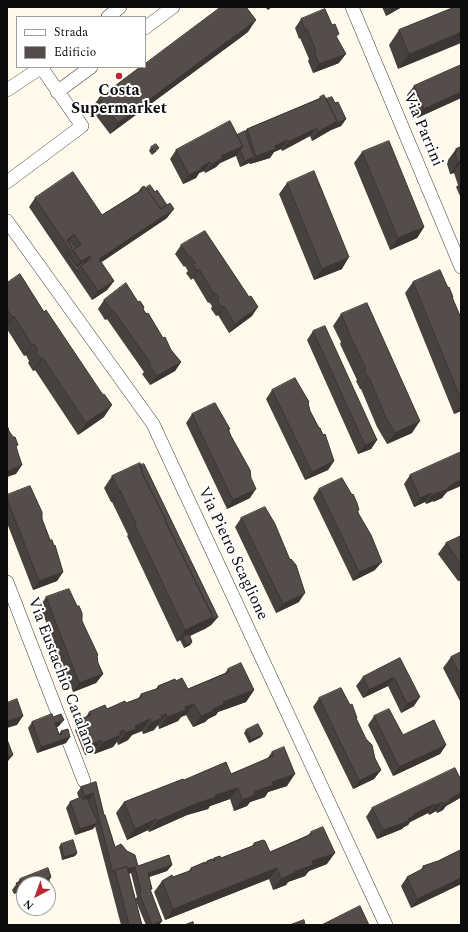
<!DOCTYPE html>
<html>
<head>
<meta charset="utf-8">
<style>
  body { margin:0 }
  #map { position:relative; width:468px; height:932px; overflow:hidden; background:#fffaec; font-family:Spectral,serif }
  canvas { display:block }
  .frame { position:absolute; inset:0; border:8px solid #0c0c0c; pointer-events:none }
  .legend { position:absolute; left:16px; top:16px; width:130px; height:52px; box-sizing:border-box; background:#fff; border:1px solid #9e9e9e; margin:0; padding:5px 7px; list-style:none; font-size:12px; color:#0c0c0c }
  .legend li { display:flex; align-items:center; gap:8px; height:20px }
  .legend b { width:20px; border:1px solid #9e9e9e }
  .north { position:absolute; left:16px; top:876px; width:40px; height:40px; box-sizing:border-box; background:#fff; border:1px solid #9e9e9e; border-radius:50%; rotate:221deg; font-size:11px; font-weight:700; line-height:16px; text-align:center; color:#0c0c0c }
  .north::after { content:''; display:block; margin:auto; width:14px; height:18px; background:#b92732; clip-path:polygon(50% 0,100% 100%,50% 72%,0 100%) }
</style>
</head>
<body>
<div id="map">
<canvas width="468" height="932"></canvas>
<div class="frame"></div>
<ul class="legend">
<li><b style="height:5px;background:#fff"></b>Strada</li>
<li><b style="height:11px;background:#544d49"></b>Edificio</li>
</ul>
<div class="north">N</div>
</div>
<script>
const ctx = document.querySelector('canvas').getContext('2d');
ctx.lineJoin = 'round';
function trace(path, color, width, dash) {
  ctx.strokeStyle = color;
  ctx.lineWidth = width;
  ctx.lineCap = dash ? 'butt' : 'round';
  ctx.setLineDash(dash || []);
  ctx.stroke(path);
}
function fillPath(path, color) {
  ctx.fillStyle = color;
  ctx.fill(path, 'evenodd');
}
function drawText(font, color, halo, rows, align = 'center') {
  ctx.font = font + ' Spectral,serif';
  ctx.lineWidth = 4;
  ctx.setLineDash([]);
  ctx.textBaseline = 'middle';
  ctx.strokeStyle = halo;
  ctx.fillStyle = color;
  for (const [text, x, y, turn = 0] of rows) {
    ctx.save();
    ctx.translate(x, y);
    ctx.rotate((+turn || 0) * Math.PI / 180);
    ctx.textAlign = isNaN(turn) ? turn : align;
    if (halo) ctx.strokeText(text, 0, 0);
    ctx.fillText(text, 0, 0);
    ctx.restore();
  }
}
const minor = new Path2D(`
  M352,7L461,267
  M108,17L120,7
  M145,28L173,7
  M7,90L42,67
  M57,92L91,67
  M7,182L82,126L41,67
  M7,221L153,424L386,925
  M7,582L84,781`);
trace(minor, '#3f3f3f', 14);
trace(minor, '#fff', 13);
fillPath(new Path2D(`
  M265,7H272L268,10Z
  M382,7H402L386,16Z
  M455,7L398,69L389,45L399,30Z
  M301,19L339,63L313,73L308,61L309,59L300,38L299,39L295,28Z
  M248,32L110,134L91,109L99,98Z
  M461,65V98L417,118L407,95L414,86Z
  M320,97L335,103L346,119L341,126L331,130L312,141L310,136L282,151L281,149L274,152L270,158L250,164L249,163L240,167L236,156L220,163L216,167L205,173L204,171L199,173L196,178L183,184L170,159L176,150L237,135L245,131L247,129L318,99Z
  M151,147L157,151L152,155L149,151Z
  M461,147V196H460L456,187L458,185L454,173L450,174L447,164L448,161V160L456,149Z
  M362,152L424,227L417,238L390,250L354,163Z
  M287,183L342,269L314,280L279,194Z
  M141,188L167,218L101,262L114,281L107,290L92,300L29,207L35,198L102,215L138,192Z
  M181,245L252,316L229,333L218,315L216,316L211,309L212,306L209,302L208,303L193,278L191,280L186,273L188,271L185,266L184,267L175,254Z
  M413,282L448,288L453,297L452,298L461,318V411L454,414L405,293Z
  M7,283L104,417L78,435L35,370L33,371L28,363L29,361L26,355L24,356L7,329Z
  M104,300L138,302L144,307L143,309L171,350L181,362L175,371L150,385L142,374L144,372L107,319L105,320L98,309Z
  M341,314L412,433L387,444L377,427L361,389H360L356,381L357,380L340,344L341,342L333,326Z
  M313,331L377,440L371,449L358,454L307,340Z
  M272,390L308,404L310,411L319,428L323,435L334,461L328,470L305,480L266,399Z
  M192,414L230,429L229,430L250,498L227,509L186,423Z
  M140,465L218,617L211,625L190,636L192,642L190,645L184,648L180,640L177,642L127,536L128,535L112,502H111L104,488L112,476Z
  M410,475L447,492L445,494L442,498L433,502V501L426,504L425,502L414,507L404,484Z
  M319,489L358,511L375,570L353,581L313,498Z
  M7,495L42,519L63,572L57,581L33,590L7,523Z
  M241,518L299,602L276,613L235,527Z
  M461,536V580L458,581L438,554L446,543Z
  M46,597L82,621L97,657L98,663L103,674L96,683L73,692L40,606Z
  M461,652V703L443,668L451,657Z
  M400,658L414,706L401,713L388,686L363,698L356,686L363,677Z
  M228,669L254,690L246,702L218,712L216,715L208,719L205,722L193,727L186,715L181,717L178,721L159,729L158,725L157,726L154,730L143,734L142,731L132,735L128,740L118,745L117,742L113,747L94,754L93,752L85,755L75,730L83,718L86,717L89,712L107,709L126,703L138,699L141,694L156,689L158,686L176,681L188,689L225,673Z
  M319,698L356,719L381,770L374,779L353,789L313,707Z
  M374,716L403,735L446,745L440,754L393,776L368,725Z
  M53,717L59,726L57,727L59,734L61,731L70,737L66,743L37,753L28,728L32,722Z
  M246,730L261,737L249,743L244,733Z
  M272,752L287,786L268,792L265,797L250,802L247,806L234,811L230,799L210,806L208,809L187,815L149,832L148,830L127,840L116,813L124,802L184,780L231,774L267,759Z
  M96,782L104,815L115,847L138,866L172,865L167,871L149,877L152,889L150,891L162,921L159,925H146L135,899L142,925H121L95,826L93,829L75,835L66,808L70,802L79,798L77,793L81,787ZM131,873L137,897L135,899L129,874Z
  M460,798L446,806L443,810L437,813L436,811L429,815L428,813L410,822L408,825L404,827L402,829L377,839L366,817L372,808Z
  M311,832L327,864L309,871L305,876L288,882L286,885L273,890L269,879L165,920L154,892L162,881L188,872L191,868L205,863L207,861L213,859L214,858H221L252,846L254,843L270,852L308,835Z
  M61,844L77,853L75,856L62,860L59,847Z
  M461,849V884L411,908L401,886L407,877L421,870L423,866L438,861L460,850Z
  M51,877L49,880V889H48V884H24L14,894L12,890L20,879Z`), '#48423f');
fillPath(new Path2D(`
  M392,7H402L386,16Z
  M256,20L248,32L110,134L118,123Z
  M307,29L300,38L299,39L305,30Z
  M461,32V43L398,69L409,54Z
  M346,54L339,63L313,73L319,64Z
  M461,92V98L417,118L424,109Z
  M346,119L341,126L331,130L312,141L318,132L337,121Z
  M317,128L310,136L282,151L288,142Z
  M287,140L281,149L274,152L270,158L250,164L256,156Z
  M243,146L237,155L220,163L216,167L205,173L212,164L221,156Z
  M254,157L249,163L240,167L245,161Z
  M461,161L454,173L450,174L458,162Z
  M210,162L204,171L199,173L196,178L183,184L189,175L201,167Z
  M174,209L167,218L93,268L99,259Z
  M424,227L417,238L390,250L398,238Z
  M74,234L68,243L67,240Z
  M90,256L84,265L81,266L80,267L74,270L81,261Z
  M349,257L342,269L314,280L322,269Z
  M199,269L193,278L191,280L197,271Z
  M114,281L107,290L92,300L98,291Z
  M216,293L209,302L208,303L214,294Z
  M224,306L218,315L216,316L222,307Z
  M258,307L252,316L229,333L235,324Z
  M113,310L107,319L105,320L112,311Z
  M14,316L7,326V324L12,317Z
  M34,344L26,355L24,356L32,345Z
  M43,358L35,370L33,371L41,359Z
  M181,362L175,371L150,385L157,376Z
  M369,377L361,389H360L368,378Z
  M112,405L104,417L78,435L86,423Z
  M461,405V411L454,414Z
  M420,421L412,433L387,444L395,433Z
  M377,440L371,449L358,454L365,445Z
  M334,461L328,470L305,480L312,472Z
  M22,465L16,474L7,477V471Z
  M461,480V486L447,492L445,494L442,498L433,502L439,493L454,483Z
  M256,489L250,498L227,509L233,500Z
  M120,490L112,502H111L119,491Z
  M439,492L433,501L426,504L432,495Z
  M431,493L425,502L414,507L420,498Z
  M382,562L375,570L353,581L359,572Z
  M63,572L57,581L33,590L39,581Z
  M461,577V580L458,581Z
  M305,593L299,602L276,613L283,604Z
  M213,617L205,629L183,639V637L180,640L177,642L185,630Z
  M218,617L211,625L205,629L211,620Z
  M192,642L190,645L184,648L186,645Z
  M103,674L96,683L73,692L79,683Z
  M394,677L388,686L363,698L369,690Z
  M254,690L246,702L218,712L216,715L208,719L205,722L193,727L201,716L223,702Z
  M420,697L414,706L401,713L407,704Z
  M194,704L186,715L181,717L178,721L159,729L167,717L185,707Z
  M166,714L154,730L143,734L151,723L161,716Z
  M23,716L17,725L7,728V721Z
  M150,719L142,731L132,735L128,740L118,745L125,733L135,726Z
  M64,720L59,726L51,729L55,723Z
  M124,730L113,747L94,754L102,743L120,732Z
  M263,734L261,737L249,743L251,740Z
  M70,737L66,743L37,753L41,747Z
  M101,740L93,752L85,755L93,744Z
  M446,745L440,754L393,776L399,767Z
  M13,755L8,761L7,762V757Z
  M381,770L374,779L353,789L359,781Z
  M295,774L287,786L268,792L265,797L250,802L247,806L234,811L242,800L254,792L272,782Z
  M238,788L230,799L210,806L208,809L187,815L149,832L157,821L215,795Z
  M461,792V796L460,798L446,806L443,810L437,813L443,804L449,799Z
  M93,793L89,800L81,802L85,796Z
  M442,802L436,811L429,815L435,806Z
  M434,804L428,813L410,822L408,825L404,827L402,829L377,839L383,830L408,819L414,814Z
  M156,819L148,830L127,840L135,829Z
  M98,823L93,829L75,835L80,829Z
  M77,853L75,856L62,860L64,857Z
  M335,853L327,864L309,871L305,876L288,882L286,885L273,890L281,879L312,861Z
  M172,865L167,871L143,879L148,873Z
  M135,867L131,873L117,877L116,872Z
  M277,868L269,879L165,920L173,909Z
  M51,877L47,883L44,884H30Z
  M461,878V884L411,908L417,899Z
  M24,886V891L14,894L18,888Z
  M162,921L159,925H152Z`), '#3b3633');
const building = new Path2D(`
  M221,7H246L256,20L118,123L99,98L140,67H145V64Z
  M455,7H461V32L409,54L399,30Z
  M325,9L332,25L335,24L339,34L336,36L346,54L319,64L314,52L316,51L307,29L305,30L301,19Z
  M461,65V92L424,109L414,86Z
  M324,95L337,121L318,132L317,128L288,142L287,140L275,146L276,149L256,156L247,129L321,98L320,97Z
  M332,97L335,103L338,102L346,119L335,124L337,121L326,99Z
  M230,121L243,146L221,156L223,158L212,164L210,162L201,167L202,169L189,175L176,150Z
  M245,131L254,157L245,161L240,150L243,146L237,135Z
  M389,141L424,227L398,238L362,152Z
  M156,144L159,148L154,152L151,147Z
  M461,147V161L458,162L455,153L457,152L456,149Z
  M314,171L349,257L322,269L287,183Z
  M73,172L102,215L142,190L141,188L144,186L161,209L170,203L174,209L99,259L114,281L98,291L81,266L91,259L90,256L81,261L73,250L81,245L74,234L67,240L72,248L70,250L35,198Z
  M150,185L155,192L157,190L167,205L161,209L146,188Z
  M205,231L249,297L251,296L258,307L235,324L224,306L222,307L217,300L219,298L216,293L214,294L199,269L197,271L193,264L195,263L191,257L190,258L181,245Z
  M70,240L76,248L73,250L69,256L68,254L72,248L68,242Z
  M68,254L77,267L83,262H86L81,266L77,272L66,255Z
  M440,270L448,288L449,287L453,297H452L461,318V399L413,282Z
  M20,274L44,312L46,310L103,395L104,394L112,405L86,423L43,358L41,359L36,352L38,350L34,344L32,345L14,316L12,317L7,309L8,308L7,306V283Z
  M126,283L138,302L140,301L144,307L143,309L146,314L148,313L163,338L165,337L171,350L181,362L157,376L149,365L151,364L113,310L112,311L104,300Z
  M367,303L420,421L395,433L385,416L369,377L368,378L364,370L366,369L348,332H349L341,314Z
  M325,326L377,440L365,445L313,331Z
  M295,378L309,402L308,403L310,411L319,428H320L323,435L325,434L334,461L312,472L272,390Z
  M215,403L230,429H228L231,436L250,470L251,478L256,489L233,500L192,414Z
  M7,425L9,431L13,437H15L18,445L16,446L18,453L22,465L7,471Z
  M461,452V480L454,483L447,488L448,489L439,493V492L432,495L431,493L420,498L410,475Z
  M140,463L143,475L166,520H165L213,617L185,630L135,525L136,524L120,490L119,491L112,476Z
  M144,464L218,617L211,620L213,617L165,521L166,520L143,475L140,465Z
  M342,478L352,495L353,494L357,503L359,510L357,511L371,535L382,562L359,572L319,489Z
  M30,486L42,512V519L50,540H52L54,546L55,545L63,572L39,581L7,499V495Z
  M265,507L275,524L290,560L291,559L296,565L305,593L283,604L241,518Z
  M461,536V564L446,543Z
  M69,589L77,606H79L82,613V621L98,655L97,656L98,663L103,674L79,683L46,597Z
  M189,634L192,642L186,645L183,637Z
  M461,652V676L451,657Z
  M400,658L420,697L407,704L394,677L369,690L363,677Z
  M241,663L254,690L223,702L224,704L213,709V711L201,716L194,704L185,707L186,710L167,717L166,714L161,716L162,718L151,723L150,719L135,726L136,729L125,733L124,730L120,732L121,735L102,743L101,740L93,744L83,718L91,715L89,712L105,705L107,709L125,701L126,703L142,697L141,694L159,688L158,686L175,679L176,681L182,678L188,689L229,672L228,669Z
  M341,688L350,705L352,704L357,718H356L366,739L372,745L375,759L381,770L359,781L319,698Z
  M17,699L23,716L7,721V703Z
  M389,709L403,735L434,720L446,745L399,767L374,716Z
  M52,714L53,717L61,714L64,720L55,723L59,735L62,734L61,731L68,729L70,737L41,747L32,722Z
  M258,724L263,734L251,740L246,730Z
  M8,742L13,755L7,757V743Z
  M284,747L295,774L272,782L273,785L254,792L255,795L242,800L238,788L215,795L216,797L195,804L157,821L156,819L135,829L124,802L183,779L184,780L226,762L231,774L273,756L272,752Z
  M455,768L461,780V792L449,799L450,801L443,804L442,802L435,806L434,804L414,814V816L408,819L409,821L383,830L372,808Z
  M96,782L104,815H105L115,847L121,844L127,851L135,855L138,866L169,855L172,865L148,873L152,889H150L162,921L152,925L139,893L141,892L135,867L128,869L127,867L115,870L113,873L93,793L85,796L81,787Z
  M82,797L83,800L87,798L98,823L80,829L70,802Z
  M323,827L335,853L312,861L313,865L294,872V873L281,879L277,868L173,909L162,881L172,875L173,877L192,870L191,868L205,862V864L207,863V861L212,859L215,861L214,858L220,856L221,858L255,845L254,843L263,840L265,841L270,852L312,834L311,832Z
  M73,840L77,853L64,857L61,844Z
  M461,850V878L417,899L407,877L424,868L423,866L438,861Z
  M127,867L142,925H129L115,870Z
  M48,868L51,877L30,884H24V886L18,888L16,883L21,882L20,879Z
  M49,880L51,886L48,887V884H35Z
  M48,891L51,900L48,901Z
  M360,906L369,925H322Z
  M304,920L305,925H290Z
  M193,922L194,925H185Z`);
fillPath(building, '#544d49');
trace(building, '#3b3633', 1);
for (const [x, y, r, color] of [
  [119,76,4,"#b92732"]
]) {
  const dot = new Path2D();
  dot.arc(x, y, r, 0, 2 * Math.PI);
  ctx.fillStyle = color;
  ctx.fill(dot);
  trace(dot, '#fff', 1.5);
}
drawText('bold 16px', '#0c0c0c', '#fff', [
  ["Costa",119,92],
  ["Supermarket",119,110]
]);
drawText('16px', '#0c0c0c', '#fff', [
  ["Via Parrini",422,130,67],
  ["Via Pietro Scaglione",232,554,65],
  ["Via Eustachio Catalano",61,676,69]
]);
</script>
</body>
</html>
